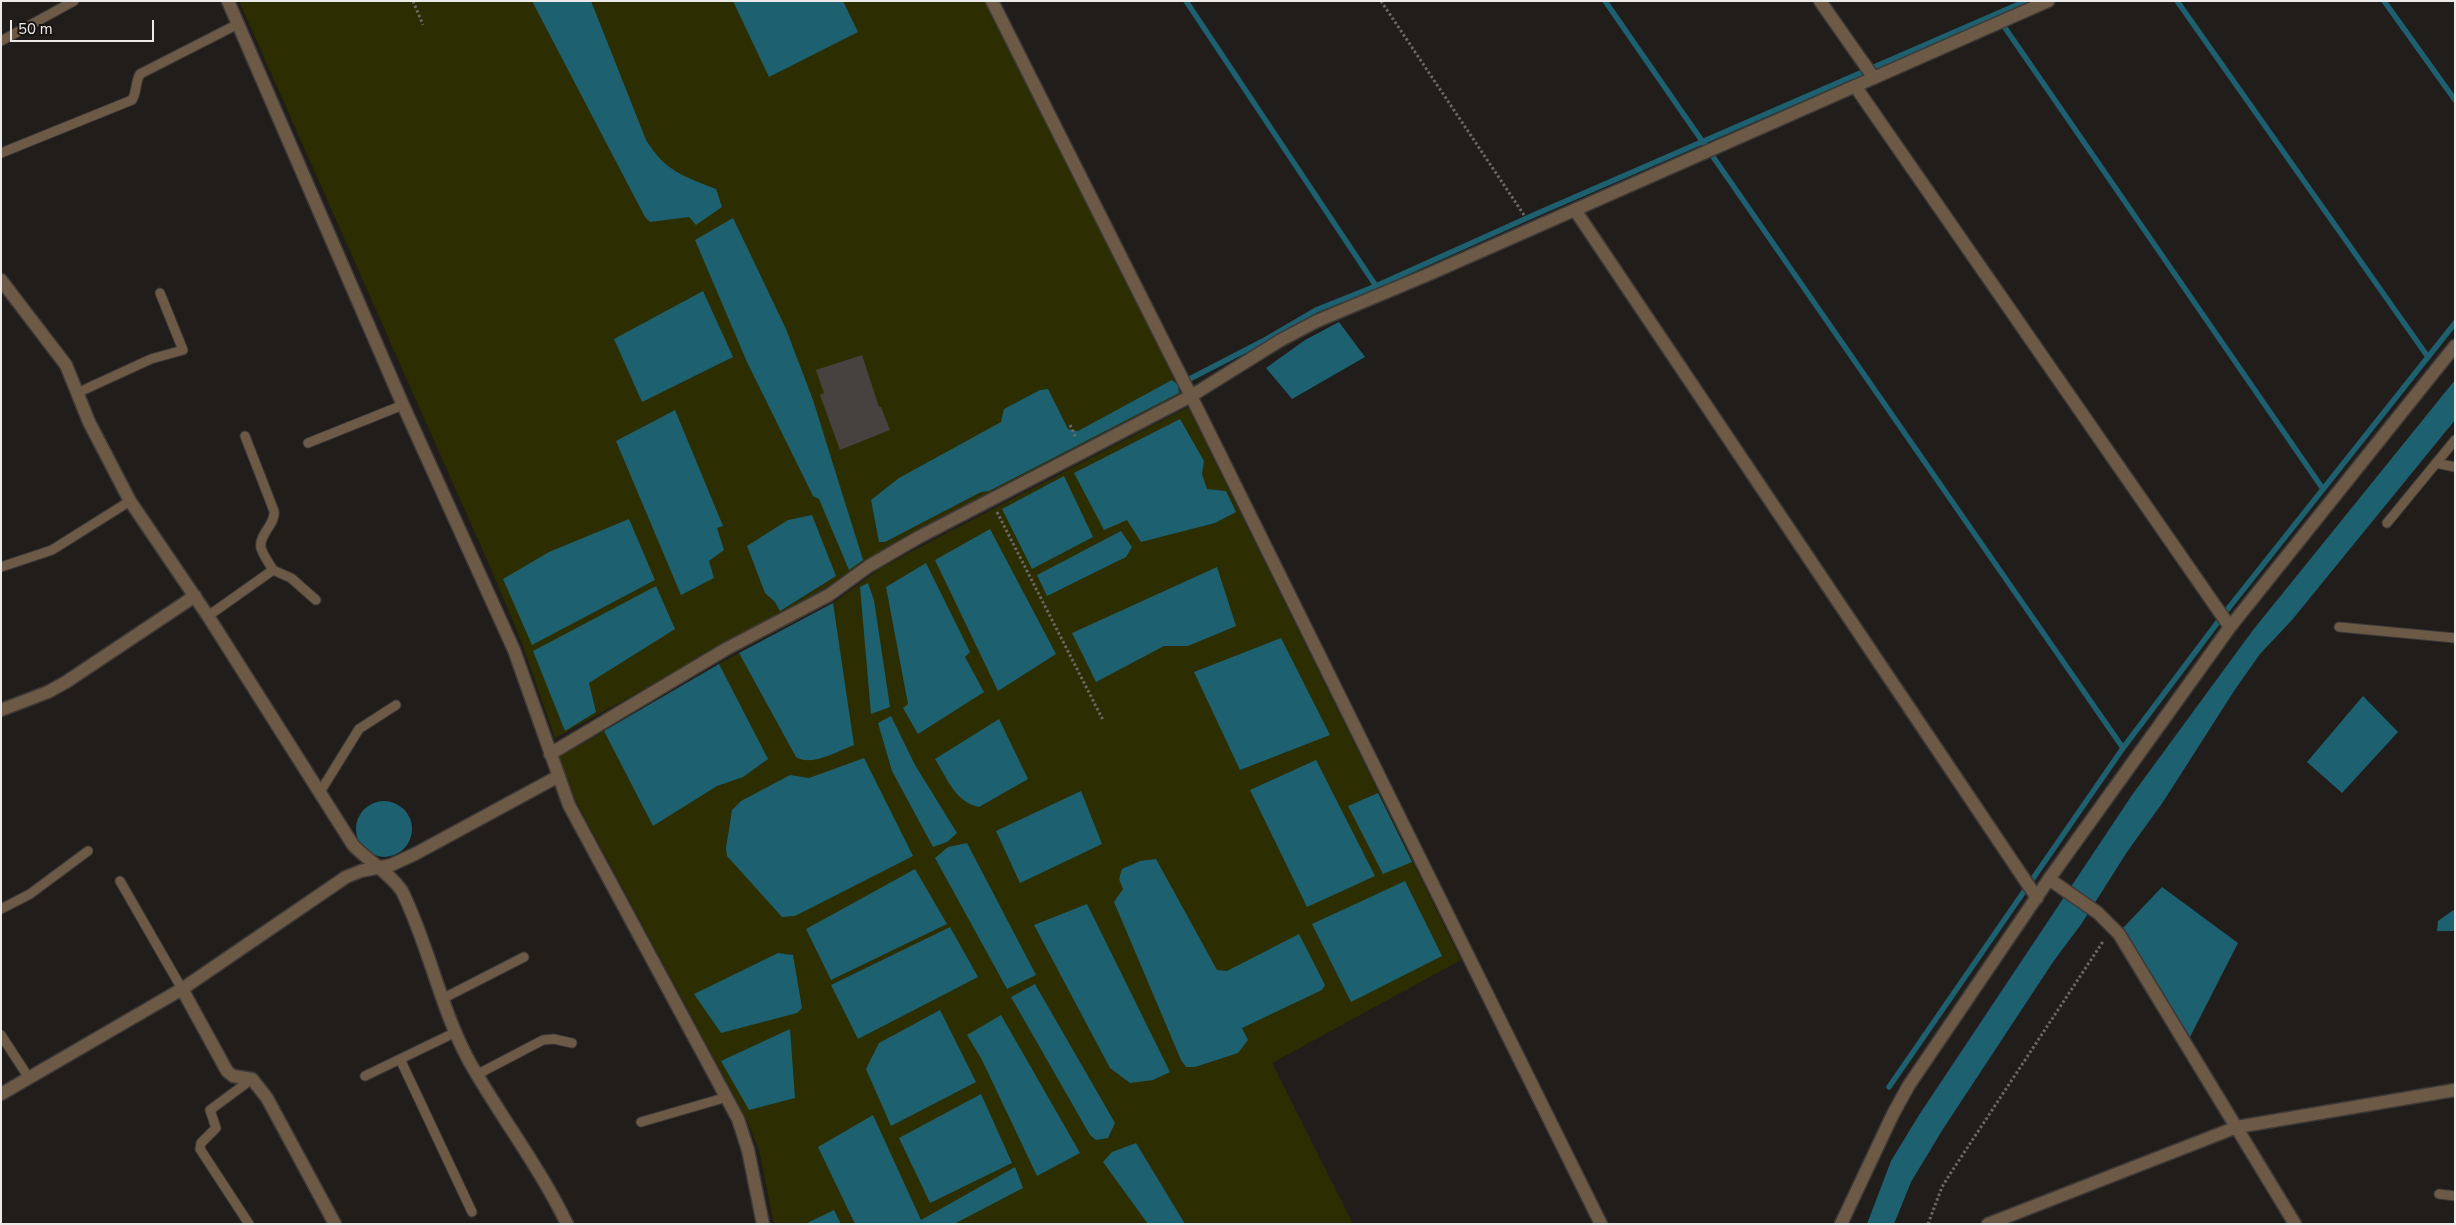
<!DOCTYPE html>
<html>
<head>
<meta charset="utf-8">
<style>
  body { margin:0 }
  #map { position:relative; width:2456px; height:1225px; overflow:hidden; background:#211d1b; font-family:"Nunito Sans",sans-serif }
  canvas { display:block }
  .frame { position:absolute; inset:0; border:2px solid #eceae8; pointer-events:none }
  .scale { position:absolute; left:10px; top:20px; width:144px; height:22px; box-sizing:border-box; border:2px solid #eceae8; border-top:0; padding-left:6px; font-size:15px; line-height:18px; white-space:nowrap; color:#eceae8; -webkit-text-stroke:4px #181412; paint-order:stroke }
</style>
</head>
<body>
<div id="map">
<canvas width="2456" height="1225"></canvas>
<div class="frame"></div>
<div class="scale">50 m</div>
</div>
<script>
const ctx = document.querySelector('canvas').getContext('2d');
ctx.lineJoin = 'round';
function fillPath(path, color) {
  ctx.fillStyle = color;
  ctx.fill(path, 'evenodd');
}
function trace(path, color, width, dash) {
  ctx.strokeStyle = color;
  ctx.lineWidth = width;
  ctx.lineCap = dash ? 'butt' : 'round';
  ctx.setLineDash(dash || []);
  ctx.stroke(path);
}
fillPath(new Path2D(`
  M239,1H985L1182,394L881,552L823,591L555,738L522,643L491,569Z
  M1188,407L1461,960L1272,1063L1353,1224H774L759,1150L745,1116L575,799L559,757L719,664L833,603L884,566Z`), '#2c2e01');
fillPath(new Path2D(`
  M532,1H591L646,140C665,171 683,176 716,189L722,207L696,225L689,217L650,222L645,217Z
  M733,1H843L858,32L769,77Z
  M733,218L786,329L813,400L863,560L849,570L819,499L813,496L747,362L695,240Z
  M703,291L733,357L642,402L614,339Z
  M1339,322L1365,357L1292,399L1266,368L1305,340Z
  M1172,380L1178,385L1179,393L989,491L981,492L885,542H879L871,500L899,478L1001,422L1004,409L1040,390L1048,389L1068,429L1078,431Z
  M2455,380V420L2292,620L2260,654L2234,691L2163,802L2127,852L2082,923L2053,962L1943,1129L1911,1182L1894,1224H1867L1891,1161L1919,1115L2132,795L2253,630Z
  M675,410L723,526L717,528L724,550L709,561L714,578L681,595L616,441Z
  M1180,419L1204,461L1202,474L1207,489L1226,491L1236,512L1215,523L1141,542L1127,520L1104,530L1074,473Z
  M1064,476L1093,537L1032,569L1002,509Z
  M812,515L836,576L780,611L775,602L765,593L747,546L788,520Z
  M629,519L655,580L532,645L503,579L549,552Z
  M990,529L1056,654L998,691L935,560Z
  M1121,531L1132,547L1126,557L1047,596L1037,575Z
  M926,563L970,652L965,657L984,692L918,734L903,708L908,704L886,587Z
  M1217,567L1236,626L1188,646H1164L1096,682L1072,633Z
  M868,583L874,600L890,707L871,714L860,587Z
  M656,586L675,629L589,683L596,712L565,731L533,651Z
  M833,603L854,745C838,751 812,767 796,757L739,653Z
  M1281,638L1330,735L1240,770L1194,672Z
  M719,664L768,759L743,777L717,786L653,826L604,731Z
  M2363,696L2398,732L2342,793L2307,762Z
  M891,716L915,765L957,833L947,842L933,847L892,771L878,723Z
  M999,719L1028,779L979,807C955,802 947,778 935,759Z
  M864,758L913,856L795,916L782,917L727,856L726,848L732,810L741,801L790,775L809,778Z
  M1316,760L1375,876L1307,907L1250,790Z
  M1081,791L1102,844L1020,883L996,831Z
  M1378,793L1412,862L1383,874L1348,806Z
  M356 829a28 28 0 1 1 56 0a28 28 0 1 1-56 0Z
  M967,843L1036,975L1007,989L935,858L948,847Z
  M1156,859L1217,970L1227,971L1299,934L1325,985L1322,990L1242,1028L1248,1040L1238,1053L1195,1067H1186L1181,1060L1114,902L1123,889L1119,879L1122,869L1140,861Z
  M915,869L947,924L831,980L806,929Z
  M1405,881L1442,956L1351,1002L1312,924Z
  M2162,887L2238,943L2190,1037L2123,928Z
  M1087,904L1170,1072L1153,1080L1130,1083L1110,1068L1034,925Z
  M2455,909V931H2437L2438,921Z
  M950,927L978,977L858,1039L831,985Z
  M778,953L793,955L802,1008L797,1013L721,1033L694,994Z
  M1035,984L1115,1123L1108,1138L1096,1140L1090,1135L1011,997Z
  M940,1010L976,1082L891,1126L866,1069L879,1043Z
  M1001,1015L1080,1153L1037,1176L982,1060L967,1035Z
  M790,1029L795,1098L749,1110L721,1061Z
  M981,1094L1012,1163L930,1203L899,1138Z
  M873,1115L921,1220L1015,1167L1023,1188L954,1224H855L818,1147Z
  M1136,1143L1185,1224H1148L1103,1162L1112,1152Z
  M834,1210L841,1224H805Z`), '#1d6070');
trace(new Path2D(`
  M1186,1L1376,286
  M1605,1L2123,748
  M2177,1L2428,357
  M2384,1L2455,100
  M2001,22L2323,489
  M1178,385L1263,341L1316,310L1376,286L1536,214L2026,1
  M1889,1087L2123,748L2227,610L2455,323`), '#1d6070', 5.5);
fillPath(new Path2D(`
  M862,355L879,407H881L890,430L840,450L820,395L824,393L816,370Z`), '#46423f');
const service = new Path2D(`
  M1,41L74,1
  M1,153L132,100C137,92 135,83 140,74L238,24
  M77,393L151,359L183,350L160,293
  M245,436L274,511C276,524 258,535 261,548C263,555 269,563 273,570
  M308,443L403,405
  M2436,463L2455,467
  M2387,523L2455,440
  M1,567L52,550L130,501
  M208,616L273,570L291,578L316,600
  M2339,627L2455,638
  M320,792L359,729L396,705
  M120,881L182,989
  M1,909L30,894L88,851
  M442,999L524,957
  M1,1035L29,1078
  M400,1059L472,1212
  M478,1074L543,1040L554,1039L572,1043
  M365,1076L456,1032
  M641,1122L727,1097
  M2439,1194L2455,1196
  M249,1224L200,1149L201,1143L216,1128L210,1110L252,1079`);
const minor = new Path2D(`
  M228,1L403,405L514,650L569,805L738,1119L748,1150L763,1224
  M992,1L1191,396L1601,1224
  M1820,1L1874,78
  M1855,86L2230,627
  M1575,210L2037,898
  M1,280L66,365L89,422L130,501L208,616L353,845C369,862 389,872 402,891C429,946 440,1007 469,1061C500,1116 539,1166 567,1224
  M1,710L48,692L66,682L195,596
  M550,754L726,649L829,595L869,566L919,537L1191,396L1281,340L1317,321L1427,275L2048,1
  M2049,879L2098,913L2119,934L2295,1224
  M182,989L227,1071L233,1076L252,1079L267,1098L335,1224
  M1,1094L182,989L346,877L361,871L391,865L415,854L557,777
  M1841,1224L1893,1114L1909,1085L2049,879L2230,627L2455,346
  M1988,1224L2237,1127L2455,1090`);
trace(service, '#3d3a38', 11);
trace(minor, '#3d3a38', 15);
trace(new Path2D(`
  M413,1L423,25
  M1381,1L1524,215
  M1070,425L1076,438
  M997,512L1103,720
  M1928,1224L1942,1187L1950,1174L2104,940`), '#6a6765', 3, [2.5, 2.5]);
trace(service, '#6d5a46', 9);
trace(minor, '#6d5a46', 12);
</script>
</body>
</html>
